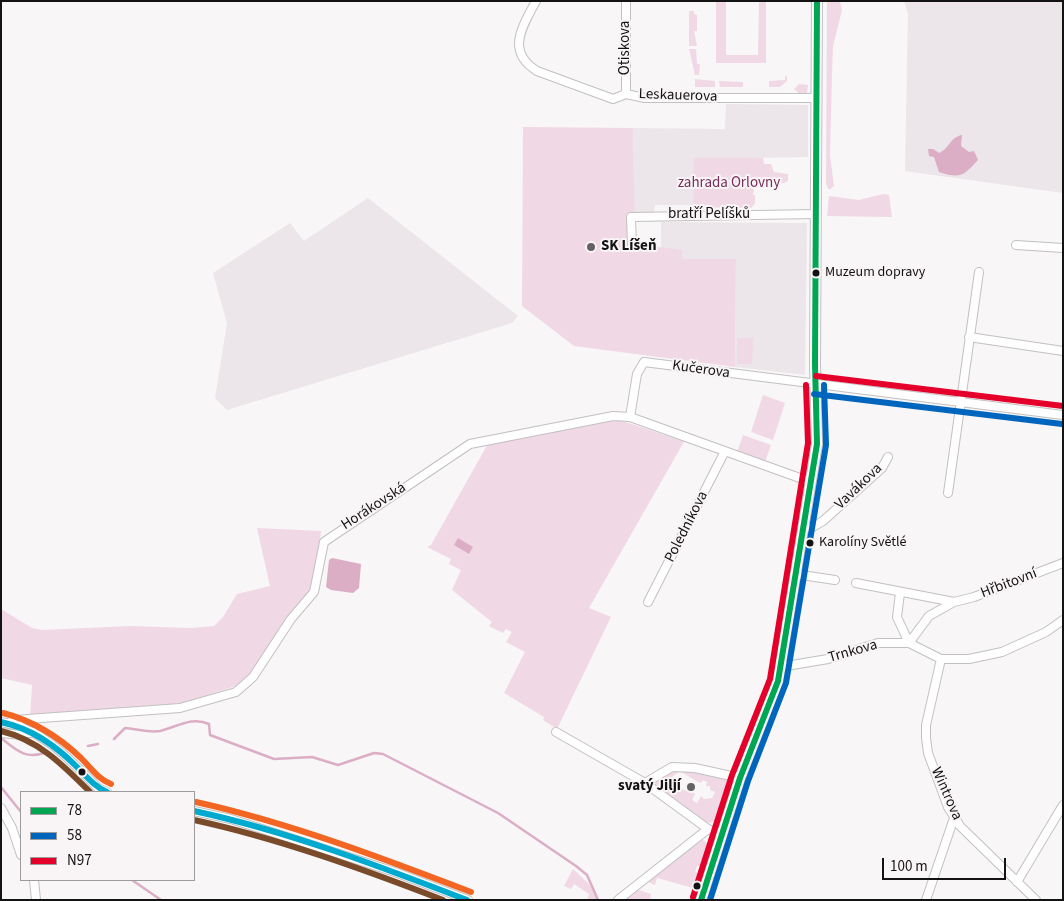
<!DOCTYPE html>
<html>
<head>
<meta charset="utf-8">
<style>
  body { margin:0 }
  #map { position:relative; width:1064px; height:901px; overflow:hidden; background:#f8f6f7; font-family:"Source Sans 3",sans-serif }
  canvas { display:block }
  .frame { position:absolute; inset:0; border:2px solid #141314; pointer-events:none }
  .legend { position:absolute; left:20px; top:791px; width:175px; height:90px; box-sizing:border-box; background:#f9f5f7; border:1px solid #9d9b9c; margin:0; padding:6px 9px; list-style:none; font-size:15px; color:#141314 }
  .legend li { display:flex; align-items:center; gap:10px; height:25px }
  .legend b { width:25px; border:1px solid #9d9b9c }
  .scale { position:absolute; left:882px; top:858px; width:124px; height:22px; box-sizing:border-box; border:2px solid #141314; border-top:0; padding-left:6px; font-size:15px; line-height:18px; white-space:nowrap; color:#141314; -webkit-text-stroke:4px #f9f5f7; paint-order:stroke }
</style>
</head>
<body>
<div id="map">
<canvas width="1064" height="901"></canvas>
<div class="frame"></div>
<ul class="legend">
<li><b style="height:6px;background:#00a651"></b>78</li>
<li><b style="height:6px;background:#0065bd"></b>58</li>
<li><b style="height:6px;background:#e4002b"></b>N97</li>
</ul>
<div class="scale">100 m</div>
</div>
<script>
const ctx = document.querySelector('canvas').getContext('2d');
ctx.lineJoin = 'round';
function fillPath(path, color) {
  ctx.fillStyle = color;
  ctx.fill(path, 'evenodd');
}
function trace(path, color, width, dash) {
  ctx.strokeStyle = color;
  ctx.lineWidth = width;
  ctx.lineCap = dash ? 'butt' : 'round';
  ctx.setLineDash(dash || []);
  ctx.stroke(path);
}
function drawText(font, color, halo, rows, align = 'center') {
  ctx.font = font + ' "Source Sans 3",sans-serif';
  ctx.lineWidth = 4;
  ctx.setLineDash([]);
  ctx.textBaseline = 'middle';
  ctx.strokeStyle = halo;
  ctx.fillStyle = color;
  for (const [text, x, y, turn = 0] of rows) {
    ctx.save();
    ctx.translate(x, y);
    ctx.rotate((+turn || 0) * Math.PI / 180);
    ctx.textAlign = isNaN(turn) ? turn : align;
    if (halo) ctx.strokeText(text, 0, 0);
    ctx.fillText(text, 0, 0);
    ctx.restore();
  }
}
fillPath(new Path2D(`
  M904,1H1063V193L905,171L908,14Z
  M726,104L808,105V157L746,158L694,189L693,205H655L654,213H634L633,128L725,129Z
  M368,198L518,316L512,323L227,410L215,398L227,323L213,273L290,223L304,241Z
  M661,222L807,223L805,375L735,367L736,259H682L661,248Z`), '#ece5e9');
fillPath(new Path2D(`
  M716,1H726V55H758L759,1H766V63H716Z
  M827,1H840L842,10L833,46L832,75L830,156L834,186L829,190L826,184Z
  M689,11H694V14L697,15V31H694L697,46H689Z
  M689,49H696L697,64H700L699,75H695Z
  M785,76H787V81L780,87H769V81L785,80Z
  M695,79L715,81V87H695Z
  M719,81L743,82V87H720Z
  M799,84L808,85L807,93L801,95L794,89Z
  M523,127L633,128L635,244L682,250V259H736L735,367L574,346L522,306Z
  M694,158H763L764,164H771L774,172L788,174V181L784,183H755L753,195H755V203L751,208L693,207Z
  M883,194L889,195L892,217L827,216L829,196L859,200Z
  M737,338H753L752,364H737Z
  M763,395L785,403L773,440L751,432Z
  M620,420L676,439L685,440L589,608L611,617L557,729L543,720L544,717L504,693L525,652L506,642L512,632L506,629L503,633L489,626L492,622L452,590L461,570L449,564L451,559L427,547L431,545L489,442L558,428Z
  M743,435L771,445L765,462L737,452Z
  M257,528L321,531L315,582L303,603L253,671L239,685L179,704L107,712L30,718L32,685L1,678V609L32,628L42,630L130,626L191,628L214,626L223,617L237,594L270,586Z
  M678,770L728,779L731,782L717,820L709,823L704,821L653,784L655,780ZM680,771L698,782L701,783L703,780L707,782L706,786H710V790L715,792L712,798L704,799L701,796L697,803L692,800L695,794L673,786L675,782L672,777Z
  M702,839L707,843L702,866H697L695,872L698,873L693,888L657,878L655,885L646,881Z
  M573,869L589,884L598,900H587L589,894L574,884L571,889L564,886Z
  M639,890L651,894L650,900H621L633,891Z`), '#f1d8e5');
fillPath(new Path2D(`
  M962,135L961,146L969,152L974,151L978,160C963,176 961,179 939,172L934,157L929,156L928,149H933L939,153C950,148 950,137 962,135Z
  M458,538L473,547L469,554L454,545Z
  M332,558L361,564L359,588L353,593L331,590L326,587L329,560Z`), '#dbaec5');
trace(new Path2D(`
  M1,738C17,751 26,760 47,752
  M114,739L125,728C136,729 150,733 160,731C177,727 192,716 209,724L210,735L274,759L312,757L338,765L374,753L383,754L498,813L576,866L587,875L598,900
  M88,746L98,744
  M1,787L21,812
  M132,880L161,900`), '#dbaec5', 2.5);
const minor = new Path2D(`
  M536,1C523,26 505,51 537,71L613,99L626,94L645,98H816
  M626,94V1
  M632,245L631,217L816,214
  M1016,245L1063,248
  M969,337L1063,351
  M630,417L637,374L644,362L1063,415
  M948,493L979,272
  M803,527L811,528L823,521L882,468L888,457
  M795,574L835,580
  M856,583L954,602L974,597L1063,563
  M900,593L897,617L909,643L929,616L954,602
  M648,602L725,451
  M941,659L926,725V738L928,753L948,807L960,826L1036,900
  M780,667L828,659L878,643H909L941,659H969L1002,652L1046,632L1063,620
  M1,722C43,728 70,760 98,788L107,792
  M8,723L14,720L180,708L236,692L253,677L291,619L314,592L324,542L470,444L613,416L630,417L811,482
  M556,732L645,783L708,829L722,834
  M1,733L22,735L33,732
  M645,783L672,767L695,768L740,778
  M1,808L12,828L21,855
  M194,811L231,819L395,872L468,900
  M34,880L36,900
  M1017,882L1063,805
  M618,900L708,829
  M926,900L954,818`);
const tertiary = new Path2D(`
  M701,900L740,778L778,681L817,444L815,364L817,1`);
trace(minor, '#c2c0c1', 10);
trace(tertiary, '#c2c0c1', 12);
trace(minor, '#fefefe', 8);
trace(tertiary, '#fefefe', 10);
trace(new Path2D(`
  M701,900L740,778L778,681L817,444L815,364L817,1`), '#00a651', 6);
trace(new Path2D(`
  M814,394L1062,424
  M710,900L748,781L786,683L826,445L824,385`), '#0065bd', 6);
trace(new Path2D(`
  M816,376L1063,406
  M693,897L732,775L770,679L808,443L806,385`), '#e4002b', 6);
trace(new Path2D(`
  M1,722C32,729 55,745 77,767C87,777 95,787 107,792
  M194,811C287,831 379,866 467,900`), '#00a9ce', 6);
trace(new Path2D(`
  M1,731C39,740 64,766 90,792
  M194,820C277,838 363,869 443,900`), '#7a4b2a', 6);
trace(new Path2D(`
  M3,713C34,721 58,736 81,758C90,767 98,779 111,784
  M196,802C290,823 382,858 471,892`), '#f26522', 6);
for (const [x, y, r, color] of [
  [591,247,5,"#646263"],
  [816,273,4.5,"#141314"],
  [810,543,4.5,"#141314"],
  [82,772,4.5,"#141314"],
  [691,787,5,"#646263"],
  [697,886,4.5,"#141314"]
]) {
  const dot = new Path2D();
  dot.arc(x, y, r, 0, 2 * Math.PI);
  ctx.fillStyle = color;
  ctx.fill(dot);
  trace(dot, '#f9f5f7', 2);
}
drawText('14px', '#141314', '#f9f5f7', [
  ["Muzeum dopravy",825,273],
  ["Karolíny Světlé",819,543]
], 'left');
drawText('15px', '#141314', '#f9f5f7', [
  ["Otiskova",626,48,-90],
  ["Leskauerova",678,96,2],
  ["bratří Pelíšků",709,215],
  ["Kučerova",701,370,8],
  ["Vavákova",859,487,-44],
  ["Horákovská",374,507,-33],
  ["Poledníkova",687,527,-63],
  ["Hřbitovní",1009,584,-21],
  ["Trnkova",853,652,-16],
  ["Wintrova",946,794,66]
]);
drawText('15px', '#772c59', '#f9f5f7', [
  ["zahrada Orlovny",729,184]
]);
drawText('bold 15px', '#141314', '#f9f5f7', [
  ["SK Líšeň",601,247],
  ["svatý Jiljí",681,787,"right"]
], 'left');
</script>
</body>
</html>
